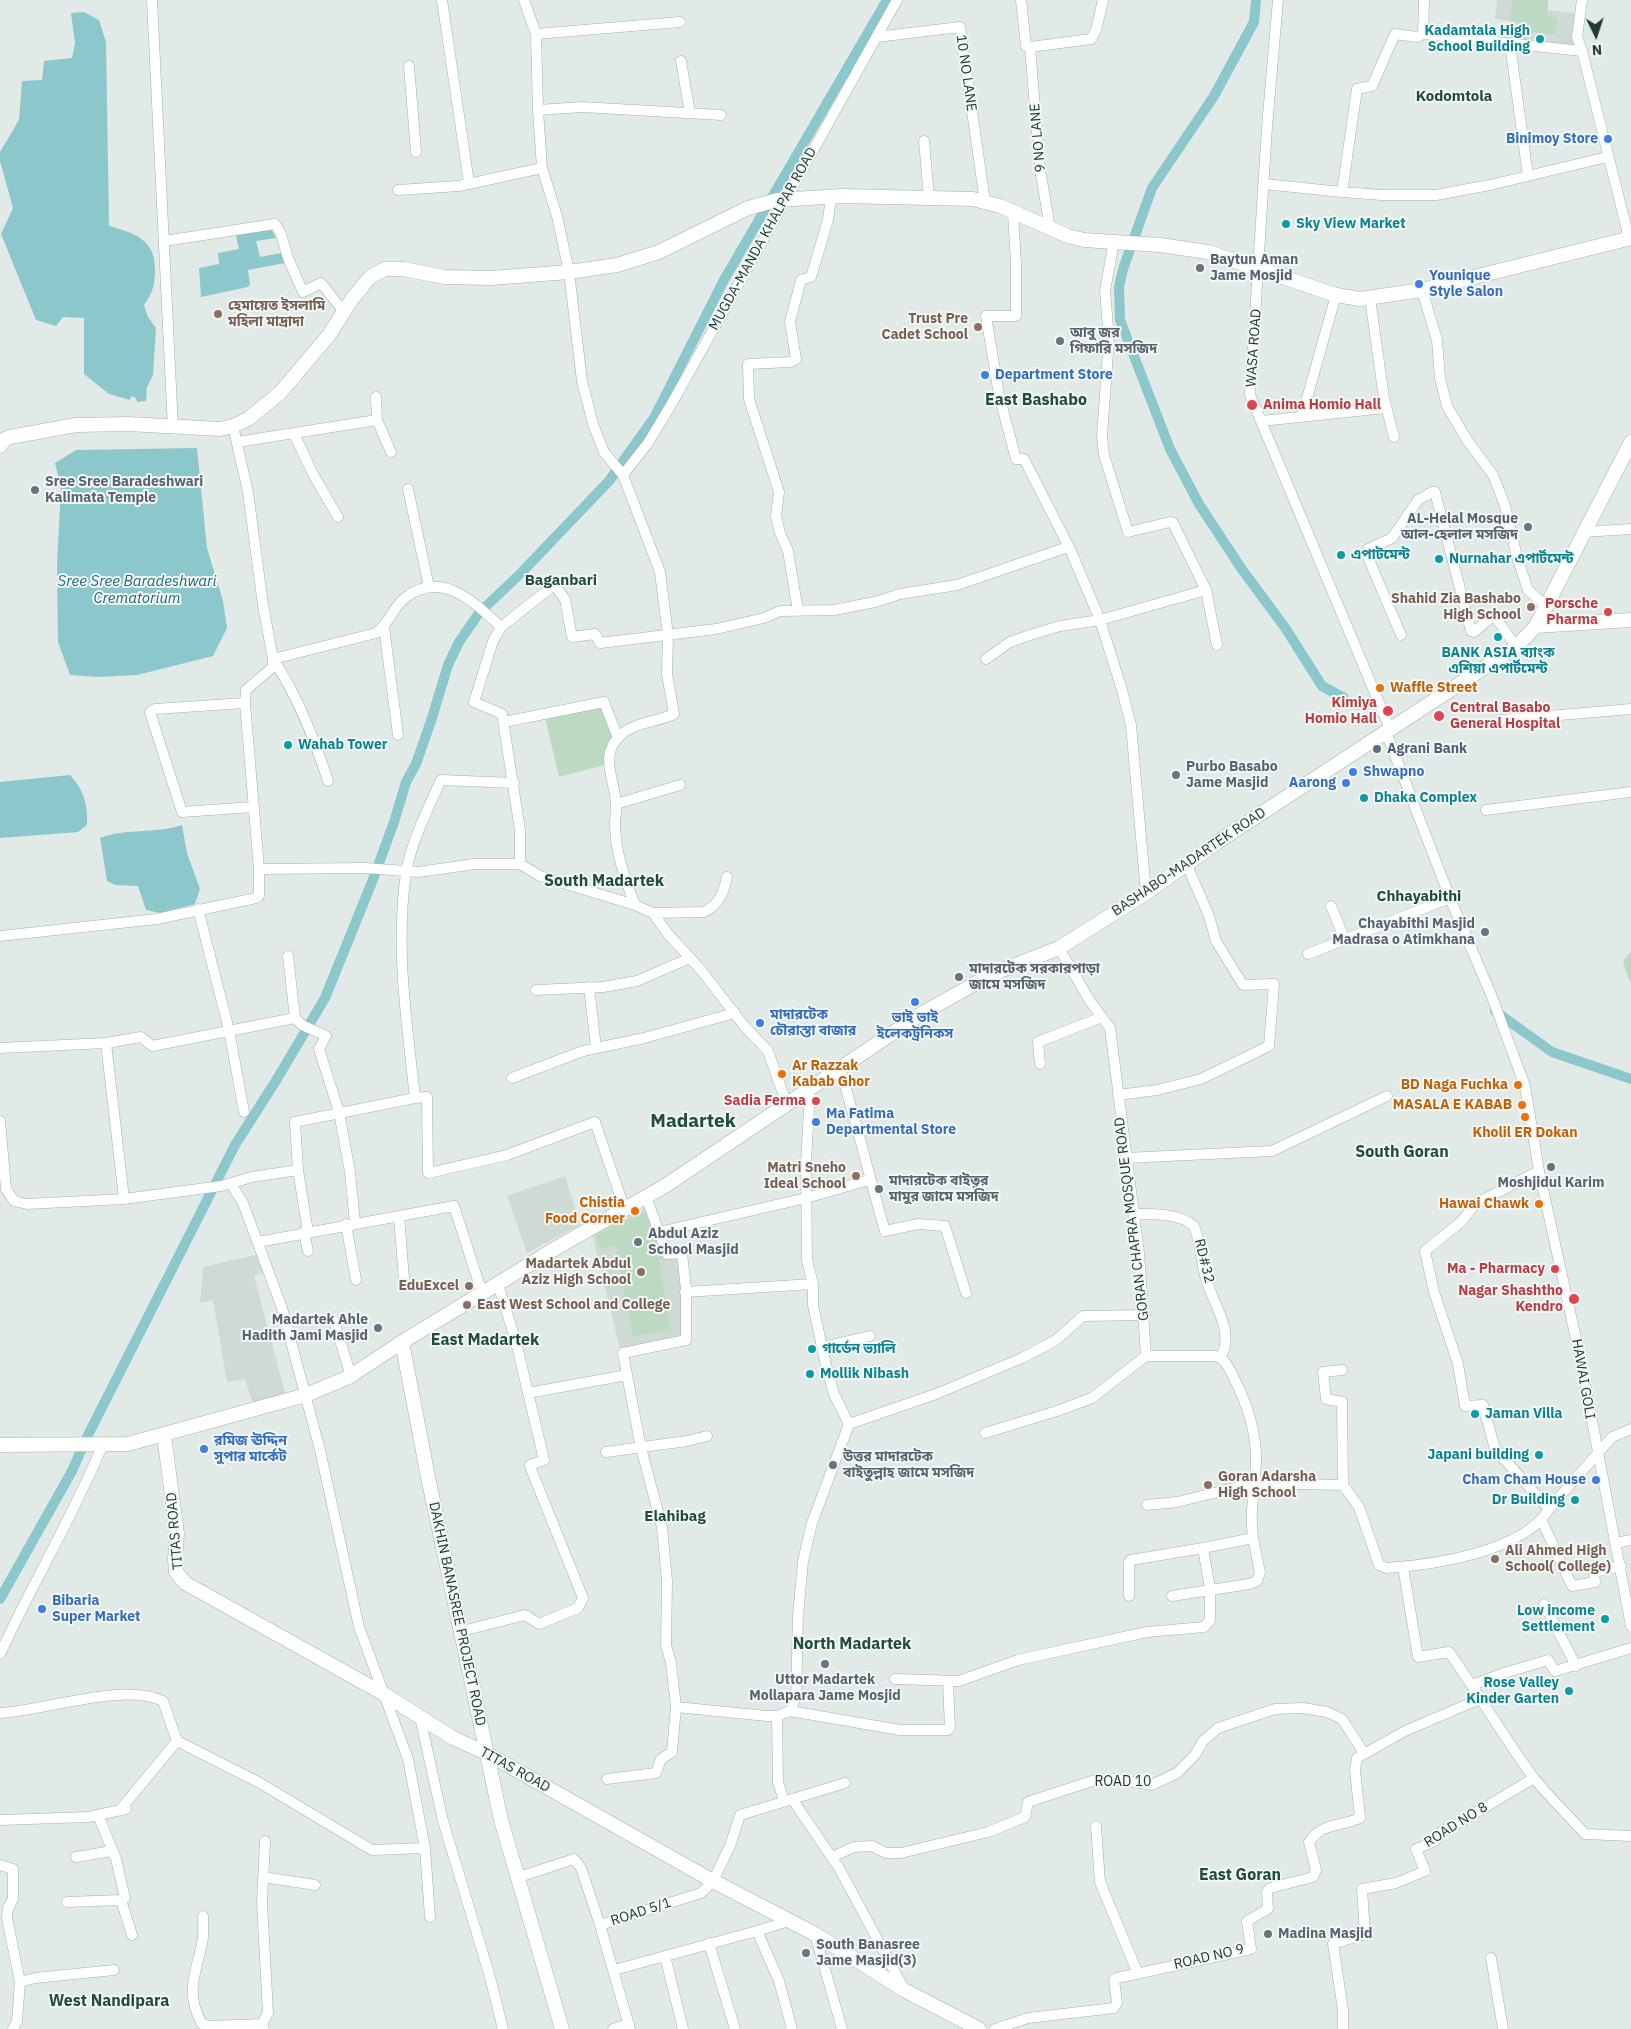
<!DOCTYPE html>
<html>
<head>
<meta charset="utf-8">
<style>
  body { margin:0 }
  #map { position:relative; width:1631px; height:2029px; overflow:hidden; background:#e1eae6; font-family:"IBM Plex Sans",sans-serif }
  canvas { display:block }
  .north { position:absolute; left:1571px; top:10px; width:50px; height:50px; -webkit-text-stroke:4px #f1f7f4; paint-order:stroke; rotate:176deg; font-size:14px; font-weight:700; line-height:20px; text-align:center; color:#223a32 }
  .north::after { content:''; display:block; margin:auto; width:18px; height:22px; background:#223a32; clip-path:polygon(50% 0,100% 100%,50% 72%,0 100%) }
</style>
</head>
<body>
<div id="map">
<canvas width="1631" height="2029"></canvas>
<div class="north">N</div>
</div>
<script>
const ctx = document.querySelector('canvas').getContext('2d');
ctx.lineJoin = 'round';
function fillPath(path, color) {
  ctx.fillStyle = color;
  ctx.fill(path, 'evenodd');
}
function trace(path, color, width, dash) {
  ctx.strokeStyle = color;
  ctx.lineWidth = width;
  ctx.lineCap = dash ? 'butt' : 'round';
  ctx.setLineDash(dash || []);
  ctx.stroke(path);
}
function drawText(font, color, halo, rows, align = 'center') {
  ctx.font = font + ' "IBM Plex Sans","Noto Sans Bengali",sans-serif';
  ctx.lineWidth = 4;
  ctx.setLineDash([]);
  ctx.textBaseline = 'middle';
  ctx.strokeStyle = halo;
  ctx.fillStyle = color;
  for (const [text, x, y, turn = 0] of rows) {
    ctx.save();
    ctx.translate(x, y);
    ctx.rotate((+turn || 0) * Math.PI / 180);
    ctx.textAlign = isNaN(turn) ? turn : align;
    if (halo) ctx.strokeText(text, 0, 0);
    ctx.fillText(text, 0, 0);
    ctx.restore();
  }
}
fillPath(new Path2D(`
  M1497,0H1548V10L1581,14L1577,49L1509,42L1510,21L1495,19Z
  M565,1176L580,1225L527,1253L507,1196Z
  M646,1207L663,1257L679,1258L683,1339L620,1350L592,1233Z
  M260,1254L267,1270L254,1276L286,1397L253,1404L245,1379L227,1382L213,1300L200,1303L203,1267Z`), '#cfdad4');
fillPath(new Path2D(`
  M1513,0H1548L1547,16L1557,18L1555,34L1517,30L1518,24L1510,17Z
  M601,705L612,737L604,751L605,765L559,777L545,718Z
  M1631,951V985L1623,962Z
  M647,1211L664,1257L659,1261L671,1330L633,1337L616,1246L600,1248L596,1235Z`), '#bbdac1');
fillPath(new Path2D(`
  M84,12L99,20L106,42L109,226C134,233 155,239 155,269C155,284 153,293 144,305L148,317L156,328L153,375L147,387L146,401L137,402L136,398L131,396L130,400L109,394L84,374V318L63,317L56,326L36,320L1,234L13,208L0,161V152L19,120L22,81L42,80L44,61L72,58L75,43L71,13Z
  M271,229L276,238L256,241L260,257L281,253L285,263L248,270L250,284L248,287L201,297L199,268L219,264L218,253L239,249L236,235Z
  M197,448L207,548L223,601L227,628L213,656L137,675L98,677L70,675L58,642L57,564L61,487L55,463L76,450Z
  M70,775C84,790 88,805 87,825L78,832L0,838V782Z
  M182,825L187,853L200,889L195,904L160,913L146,910L138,886L115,885L107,881L100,838C126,828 155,834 182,825Z`), '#8cc7cc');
trace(new Path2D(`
  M1256,0L1254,22L1214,96L1152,188L1123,269L1119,287L1120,320L1170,449L1199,504L1241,568L1286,629L1322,686L1344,698
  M1495,1011L1552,1052L1631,1079
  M0,1599L72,1471L87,1437L235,1145L277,1079L325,998L372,882L394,822L406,782L416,764L431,721L448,665L459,642L479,613L521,573L609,481L654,418L724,280L887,0`), '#8cc7cc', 10);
const minor = new Path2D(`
  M152,0L173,428
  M442,0L469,183
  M524,0L536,34L538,110L542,168L557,216L569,272L582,381L593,424L604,452L623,475L660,572L668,635L667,674L674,714C658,722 634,722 621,735C598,755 615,779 616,804C617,810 615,817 615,823C615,852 625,878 635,905
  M1021,0L1026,46L1030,47
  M1278,0L1267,127L1250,395L1390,729
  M536,34L680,22
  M1423,34L1424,0
  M876,37L960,27L985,202
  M1510,44L1528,176
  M1582,51L1577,37L1582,0
  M681,61L690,113
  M409,66L416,152
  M538,110L582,107L721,115
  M924,141L929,197
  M1607,157L1490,185L1436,195H1382L1342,192L1357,89L1372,86L1395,34L1417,37L1423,34L1582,51L1629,238
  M1264,184L1342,192
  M398,190L459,186L542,168
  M1013,212L1016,264V316H986L999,395L1016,459H1024L1070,549L1100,620L1122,690L1131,725L1146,893
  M1050,228L1040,169L1030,47L1091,39L1096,30L1103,0
  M164,241L275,224L281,234L288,258L303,292L321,283L344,312
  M1114,241L1105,291L1109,339L1102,436L1104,455L1128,532L1170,522L1173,523L1206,590L1217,645
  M1422,290L1437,340L1440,378L1447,406L1467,440L1493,475L1505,506L1517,557L1528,590L1547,607
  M1370,298L1384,398L1394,437
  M1302,416L1336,295
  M377,420L391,452
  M1261,421L1386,408
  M233,426L248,492L263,605L273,659V667L246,690L245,703L259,869
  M294,434L314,476L338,517
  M237,442L377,420L376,397
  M623,475L648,443L671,405L897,0
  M408,489L429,587
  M1583,532L1631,529
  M798,611L788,551L780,533L776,516L779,492L749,399L748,364L791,362L796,359L790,322L801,280L811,277L828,220L831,197
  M384,627L398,735
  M501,627L493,641L474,702L502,714L520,830V864
  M1401,635L1367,555L1368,549L1392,538L1418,500L1432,492H1435L1471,631L1474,632L1494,615L1516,647
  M986,659L1010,642L1030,635L1060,626L1100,620L1206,590
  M245,703L155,709L150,712L182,812L253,807
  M1501,720L1631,709
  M504,722L604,702L618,738
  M1386,732L1450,898L1492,997L1525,1086L1539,1171L1580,1357L1631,1626
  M328,781C314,738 298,697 273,659L376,633C389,624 393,607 405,598C442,569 475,603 501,627L554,585L565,599L572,637L595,634L600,643L716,629L764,618L780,611L834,610L875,602L900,594L957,585L1068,547
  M514,783L441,780C428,808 411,843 406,873C395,948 407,1023 415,1098L427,1097L428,1173L507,1155L595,1122L625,1210
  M616,804L680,785
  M1486,810L1631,792
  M1331,906L1345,940
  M198,909L229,1030L244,1112
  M653,913L704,912C719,905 724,892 727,877
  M0,936L157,919L256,898L259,896V869L365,868L419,872L474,864H520L540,876L635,905L653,913L668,934L701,970L745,1027L768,1051L787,1105
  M1308,954L1450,898
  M288,956L295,1018
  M589,987L596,1048
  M536,990L603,987L637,981L690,958
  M106,1043L124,1199
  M0,1048L106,1043L141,1037L152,1046L295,1018L302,1025L326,1036L319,1049L339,1112L350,1172L355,1223
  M1040,1064L1038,1042L1102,1017
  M840,1069C857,1123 869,1177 885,1231L918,1224L945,1226L966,1293
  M512,1078L583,1051L644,1038L735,1013
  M1118,1095L1157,1090L1201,1079L1269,1046L1274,984L1243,985L1216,941L1209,916L1186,863
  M0,1121L6,1189L14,1201L27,1204L124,1199L221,1186L252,1177L298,1170L308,1232
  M1125,1158L1272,1151L1387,1096
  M298,1170L295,1122L415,1098
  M1539,1171L1475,1204L1462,1221L1425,1251L1434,1292L1458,1364L1465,1406L1483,1405L1495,1449L1549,1509
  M231,1184L243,1203L282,1308L320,1450L359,1627L408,1759L425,1848L430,1917
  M1134,1214C1152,1214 1179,1213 1194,1226C1201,1243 1201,1262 1206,1279C1213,1304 1235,1331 1221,1357
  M399,1216L404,1279
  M346,1224L356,1280
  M304,1232L308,1251
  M659,1232L806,1198L869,1180
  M258,1242L454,1206L482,1293
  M685,1292L813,1284
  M334,1321L351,1376
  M822,1347L870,1336
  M1342,1370L1323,1372L1326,1399L1342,1402L1343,1485L1359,1507L1379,1565L1386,1568C1433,1565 1523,1552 1549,1509L1612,1437L1631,1429
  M627,1375L641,1448L662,1527L667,1581L666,1645L671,1663L676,1707L767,1716H777L790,1711L796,1697L798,1616L803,1561L812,1523L849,1424L834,1394L825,1361L813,1305V1284L807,1260L806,1163L810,1090
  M528,1393L627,1375L623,1353L686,1340V1289L682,1253L667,1254L646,1197
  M849,1424L936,1394L1022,1358L1056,1340L1083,1316L1145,1315
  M985,1433L1057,1411L1092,1398L1146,1356
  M606,1452L687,1441L707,1436
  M1147,1505L1177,1502L1254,1483L1343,1485
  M1542,1521L1572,1586L1595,1582L1594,1572L1621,1566
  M1616,1543L1631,1540
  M1403,1567L1418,1657L1449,1652C1478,1693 1503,1736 1533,1777C1549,1797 1568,1815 1585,1834L1631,1836
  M1129,1596V1562L1131,1560L1203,1548
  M1172,1596L1249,1584L1257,1581L1260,1573L1253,1538
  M1544,1604L1576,1666
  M462,1631L525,1615L539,1624L578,1608L583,1598L531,1469L530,1465L544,1460L516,1342L498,1284
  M0,1654C32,1584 73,1517 102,1446
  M895,1679L959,1681L1018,1660L1045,1654L1147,1632L1204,1627L1210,1620V1589L1203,1548L1253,1538C1249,1509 1256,1487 1256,1458C1256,1430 1246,1402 1234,1378C1229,1369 1226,1358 1215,1356H1146L1139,1253L1110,1028L1090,1001L1059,948
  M1472,1685L1504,1673L1548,1660L1555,1671L1631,1648
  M790,1711L900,1730H948L950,1728L948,1682
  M0,1713C45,1711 122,1682 163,1701L177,1741
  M777,1716L778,1782L784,1801
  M420,1717L443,1821L490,1977L503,2029
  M607,1779L656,1773L661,1759L672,1752L676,1707
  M792,1799L839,1868L904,1989
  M120,1810L177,1741L260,1783L372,1850L425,1848
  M98,1815L116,1859L125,1898L121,1900L132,1935
  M0,1820L88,1817L126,1809
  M1096,1826L1100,1882L1138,1974
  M76,1857L112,1851
  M832,1857L854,1847L872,1846L886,1853H901L988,1832L1025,1817L1028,1802L1095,1780L1116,1779L1152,1785L1177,1773L1195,1755L1203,1741L1218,1728L1275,1709L1303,1708L1327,1712L1342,1719L1364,1753
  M0,1865L13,1869V1899L8,1908L7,1918L20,1982
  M263,1877L315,1885
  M519,1877L574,1859L581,1868L600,1925
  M67,1902L121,1900
  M203,1916C203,1925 204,1935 202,1944C195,1975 185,1993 202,2024L210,2026L262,2024
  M789,1921L757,1931L779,1981L792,2029
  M815,1934L842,2029
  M709,1943L735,2029
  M665,1956L683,2029
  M1491,1958L1503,2029
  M614,1970L757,1931
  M13,2029L17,2021L20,1982L35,1978L114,1970
  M264,2029L262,2024L268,2013L262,1903L265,1841
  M613,2029L629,2024
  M630,2029L600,1925L701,1893L713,1881L730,1846L740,1815L845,1783
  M995,2029L1028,2018L1114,2008L1117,2003L1114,1980L1117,1978L1251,1949L1247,1921L1268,1909L1267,1892L1270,1888L1313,1877L1316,1870L1309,1842C1323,1822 1340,1827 1360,1818L1355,1770L1357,1758L1405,1731L1480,1699
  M1343,2029V2010L1333,1944L1365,1934L1362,1889L1396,1883L1425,1871L1416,1849L1435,1841L1442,1831L1457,1824L1534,1778`);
const tertiary = new Path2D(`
  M0,446L5,439L10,437L76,425L128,424L220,429L233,426L248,419L280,393L329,335L352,299L370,277L385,269H403L445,277L491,278L569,272L617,265L659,252L748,208L777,200L842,196L973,199L1000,206L1068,236L1084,240L1160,245L1208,252L1336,295L1360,299L1422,290L1631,238
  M1536,626L1631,442
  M402,1342L428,1477L501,1820L562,2029
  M164,1435L177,1534L175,1559L176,1572L185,1583L384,1694L453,1738L486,1753L713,1881L815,1934L904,1990L979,2029
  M0,1445L128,1444L306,1395L349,1377L402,1342L558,1247L665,1186L921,1014L992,974L1059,948L1146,893L1219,841L1516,647L1536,626L1631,620`);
trace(minor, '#a4b2ac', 11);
trace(tertiary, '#a4b2ac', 15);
trace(minor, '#fff', 10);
trace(tertiary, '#fff', 14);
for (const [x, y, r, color] of [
  [1540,39,5,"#0f9aa8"],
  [1608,139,5,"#3f7fe0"],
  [1286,224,5,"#0f9aa8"],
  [1200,268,5,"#6b7280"],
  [1419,284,5,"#3f7fe0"],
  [218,314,5,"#8d6e63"],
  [978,327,5,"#8d6e63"],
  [1060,341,5,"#6b7280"],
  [985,375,5,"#3f7fe0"],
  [1252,405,6,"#e0444e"],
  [35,490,5,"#6b7280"],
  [1528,527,5,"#6b7280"],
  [1341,555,5,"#0f9aa8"],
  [1439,559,5,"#0f9aa8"],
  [1531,607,5,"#8d6e63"],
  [1608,612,5,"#e0444e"],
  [1498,637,5,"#0f9aa8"],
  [1380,688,5,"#e8710a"],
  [1388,711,6,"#e0444e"],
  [1439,716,6,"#e0444e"],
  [288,745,5,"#0f9aa8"],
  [1377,749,5,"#5c6f8a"],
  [1353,772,5,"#3f7fe0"],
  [1176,775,5,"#6b7280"],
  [1346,783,5,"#3f7fe0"],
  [1364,798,5,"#0f9aa8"],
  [1485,932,5,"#6b7280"],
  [959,977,5,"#6b7280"],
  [915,1002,5,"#3f7fe0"],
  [760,1023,5,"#3f7fe0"],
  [782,1074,5,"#e8710a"],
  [1518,1085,5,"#e8710a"],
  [816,1101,5,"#e0444e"],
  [1522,1105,5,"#e8710a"],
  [1525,1117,5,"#e8710a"],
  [816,1122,5,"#3f7fe0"],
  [1551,1167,5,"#6b7280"],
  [856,1176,5,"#8d6e63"],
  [879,1189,5,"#6b7280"],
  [1539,1204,5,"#e8710a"],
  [635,1211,5,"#e8710a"],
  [638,1242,5,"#6b7280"],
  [1555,1269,5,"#e0444e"],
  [641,1272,5,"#8d6e63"],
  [469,1286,5,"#8d6e63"],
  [1574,1299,6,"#e0444e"],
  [467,1305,5,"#8d6e63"],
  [378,1328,5,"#6b7280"],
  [812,1349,5,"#0f9aa8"],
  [810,1374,5,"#0f9aa8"],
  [1475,1414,5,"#0f9aa8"],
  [204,1449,5,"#3f7fe0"],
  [1539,1455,5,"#0f9aa8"],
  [833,1465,5,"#6b7280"],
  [1596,1480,5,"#3f7fe0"],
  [1208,1485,5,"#8d6e63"],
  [1575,1500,5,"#0f9aa8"],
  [1495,1559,5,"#8d6e63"],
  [42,1609,5,"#3f7fe0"],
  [1605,1619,5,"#0f9aa8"],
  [825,1664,5,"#6b7280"],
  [1569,1691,5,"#0f9aa8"],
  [1268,1934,5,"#6b7280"],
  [806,1953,5,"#6b7280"]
]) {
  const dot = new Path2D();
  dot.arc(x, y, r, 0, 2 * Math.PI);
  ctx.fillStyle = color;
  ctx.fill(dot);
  trace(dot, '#f1f7f4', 2);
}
drawText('bold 14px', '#0d838f', '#f1f7f4', [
  ["Kadamtala High",1530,31,"right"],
  ["School Building",1530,47,"right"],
  ["Sky View Market",1296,224],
  ["এপাটমেন্ট",1351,555],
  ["Nurnahar এপার্টমেন্ট",1449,559],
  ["BANK ASIA ব্যাংক",1498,653,"center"],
  ["এশিয়া এপার্টমেন্ট",1498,669,"center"],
  ["Wahab Tower",298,745],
  ["Dhaka Complex",1374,798],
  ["গার্ডেন ভ্যালি",822,1349],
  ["Mollik Nibash",820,1374],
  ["Jaman Villa",1485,1414],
  ["Japani building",1529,1455,"right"],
  ["Dr Building",1565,1500,"right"],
  ["Low income",1595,1611,"right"],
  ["Settlement",1595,1627,"right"],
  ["Rose Valley",1559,1683,"right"],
  ["Kinder Garten",1559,1699,"right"]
], 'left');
drawText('14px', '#223a32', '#f1f7f4', [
  ["10 NO LANE",966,73,82],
  ["9 NO LANE",1038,138,-95],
  ["MUGDA-MANDA KHALPAR ROAD",763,239,-61],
  ["WASA ROAD",1254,348,-86],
  ["BASHABO-MADARTEK ROAD",1189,862,-34],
  ["GORAN CHAPRA MOSQUE ROAD",1132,1219,-97],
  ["RD#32",1204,1261,76],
  ["HAWAI GOLI",1583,1379,80],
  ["TITAS ROAD",175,1531,-95],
  ["DAKHIN BANASREE PROJECT ROAD",457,1614,78],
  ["TITAS ROAD",515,1770,29],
  ["ROAD 10",1123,1782],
  ["ROAD NO 8",1456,1825,-32],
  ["ROAD 5/1",641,1912,-18],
  ["ROAD NO 9",1209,1957,-13]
]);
drawText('bold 14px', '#366cbe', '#f1f7f4', [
  ["Binimoy Store",1598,139,"right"],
  ["Younique",1429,276],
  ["Style Salon",1429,292],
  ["Department Store",995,375],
  ["Shwapno",1363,772],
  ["Aarong",1336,783,"right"],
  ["মাদারটেক",770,1015],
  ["চৌরাস্তা বাজার",770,1031],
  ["ভাই ভাই",915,1018,"center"],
  ["ইলেকট্রনিকস",915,1034,"center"],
  ["Ma Fatima",826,1114],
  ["Departmental Store",826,1130],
  ["রমিজ ঊদ্দিন",214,1441],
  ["সুপার মার্কেট",214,1457],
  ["Cham Cham House",1586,1480,"right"],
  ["Bibaria",52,1601],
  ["Super Market",52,1617]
], 'left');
drawText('bold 14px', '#5b616d', '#f1f7f4', [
  ["Baytun Aman",1210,260],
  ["Jame Mosjid",1210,276],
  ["আবু জর",1070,333],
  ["গিফারি মসজিদ",1070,349],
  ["Sree Sree Baradeshwari",45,482],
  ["Kalimata Temple",45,498],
  ["AL-Helal Mosque",1518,519,"right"],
  ["আল-হেলাল মসজিদ",1518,535,"right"],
  ["Purbo Basabo",1186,767],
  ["Jame Masjid",1186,783],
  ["Chayabithi Masjid",1475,924,"right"],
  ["Madrasa o Atimkhana",1475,940,"right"],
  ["মাদারটেক সরকারপাড়া",969,969],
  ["জামে মসজিদ",969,985],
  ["মাদারটেক বাইতুর",889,1181],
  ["মামুর জামে মসজিদ",889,1197],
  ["Moshjidul Karim",1551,1183,"center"],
  ["Abdul Aziz",648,1234],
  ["School Masjid",648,1250],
  ["Madartek Ahle",368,1320,"right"],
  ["Hadith Jami Masjid",368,1336,"right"],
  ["উত্তর মাদারটেক",843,1457],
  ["বাইতুল্লাহ জামে মসজিদ",843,1473],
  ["Uttor Madartek",825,1680,"center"],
  ["Mollapara Jame Mosjid",825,1696,"center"],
  ["Madina Masjid",1278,1934],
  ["South Banasree",816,1945],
  ["Jame Masjid(3)",816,1961]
], 'left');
drawText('bold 14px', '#785e54', '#f1f7f4', [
  ["হেমায়েত ইসলামি",228,306,"left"],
  ["মহিলা মাদ্রাদা",228,322,"left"],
  ["Trust Pre",968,319],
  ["Cadet School",968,335],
  ["Shahid Zia Bashabo",1521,599],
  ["High School",1521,615],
  ["Matri Sneho",846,1168],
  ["Ideal School",846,1184],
  ["Madartek Abdul",631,1264],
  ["Aziz High School",631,1280],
  ["EduExcel",459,1286],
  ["East West School and College",477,1305,"left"],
  ["Goran Adarsha",1218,1477,"left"],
  ["High School",1218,1493,"left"],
  ["Ali Ahmed High",1505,1551,"left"],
  ["School( College)",1505,1567,"left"]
], 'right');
drawText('bold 14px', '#be3a42', '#f1f7f4', [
  ["Anima Homio Hall",1263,405,"left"],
  ["Porsche",1598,604],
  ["Pharma",1598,620],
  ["Kimiya",1377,703],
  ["Homio Hall",1377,719],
  ["Central Basabo",1450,708,"left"],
  ["General Hospital",1450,724,"left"],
  ["Sadia Ferma",806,1101],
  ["Ma - Pharmacy",1545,1269],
  ["Nagar Shashtho",1563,1291],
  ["Kendro",1563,1307]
], 'right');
drawText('bold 14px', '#c56008', '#f1f7f4', [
  ["Waffle Street",1390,688,"left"],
  ["Ar Razzak",792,1066,"left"],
  ["Kabab Ghor",792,1082,"left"],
  ["BD Naga Fuchka",1508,1085],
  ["MASALA E KABAB",1512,1105],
  ["Kholil ER Dokan",1525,1133,"center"],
  ["Chistia",625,1203],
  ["Food Corner",625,1219],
  ["Hawai Chawk",1529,1204]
], 'right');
drawText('bold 14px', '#4e5e75', '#f1f7f4', [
  ["Agrani Bank",1387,749]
], 'left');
drawText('bold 15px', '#204b3d', '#f1f7f4', [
  ["Kodomtola",1454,97],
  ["Baganbari",561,581],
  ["Chhayabithi",1419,897],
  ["Elahibag",675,1517]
]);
drawText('italic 15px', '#216972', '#f1f7f4', [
  ["Sree Sree Baradeshwari",137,582],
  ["Crematorium",137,599]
]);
drawText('bold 16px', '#204b3d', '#f1f7f4', [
  ["East Bashabo",1036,400],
  ["South Madartek",604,881],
  ["South Goran",1402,1152],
  ["East Madartek",485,1340],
  ["North Madartek",852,1644],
  ["East Goran",1240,1875],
  ["West Nandipara",109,2001]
]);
drawText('bold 19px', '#204b3d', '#f1f7f4', [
  ["Madartek",693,1122]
]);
</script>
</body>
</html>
